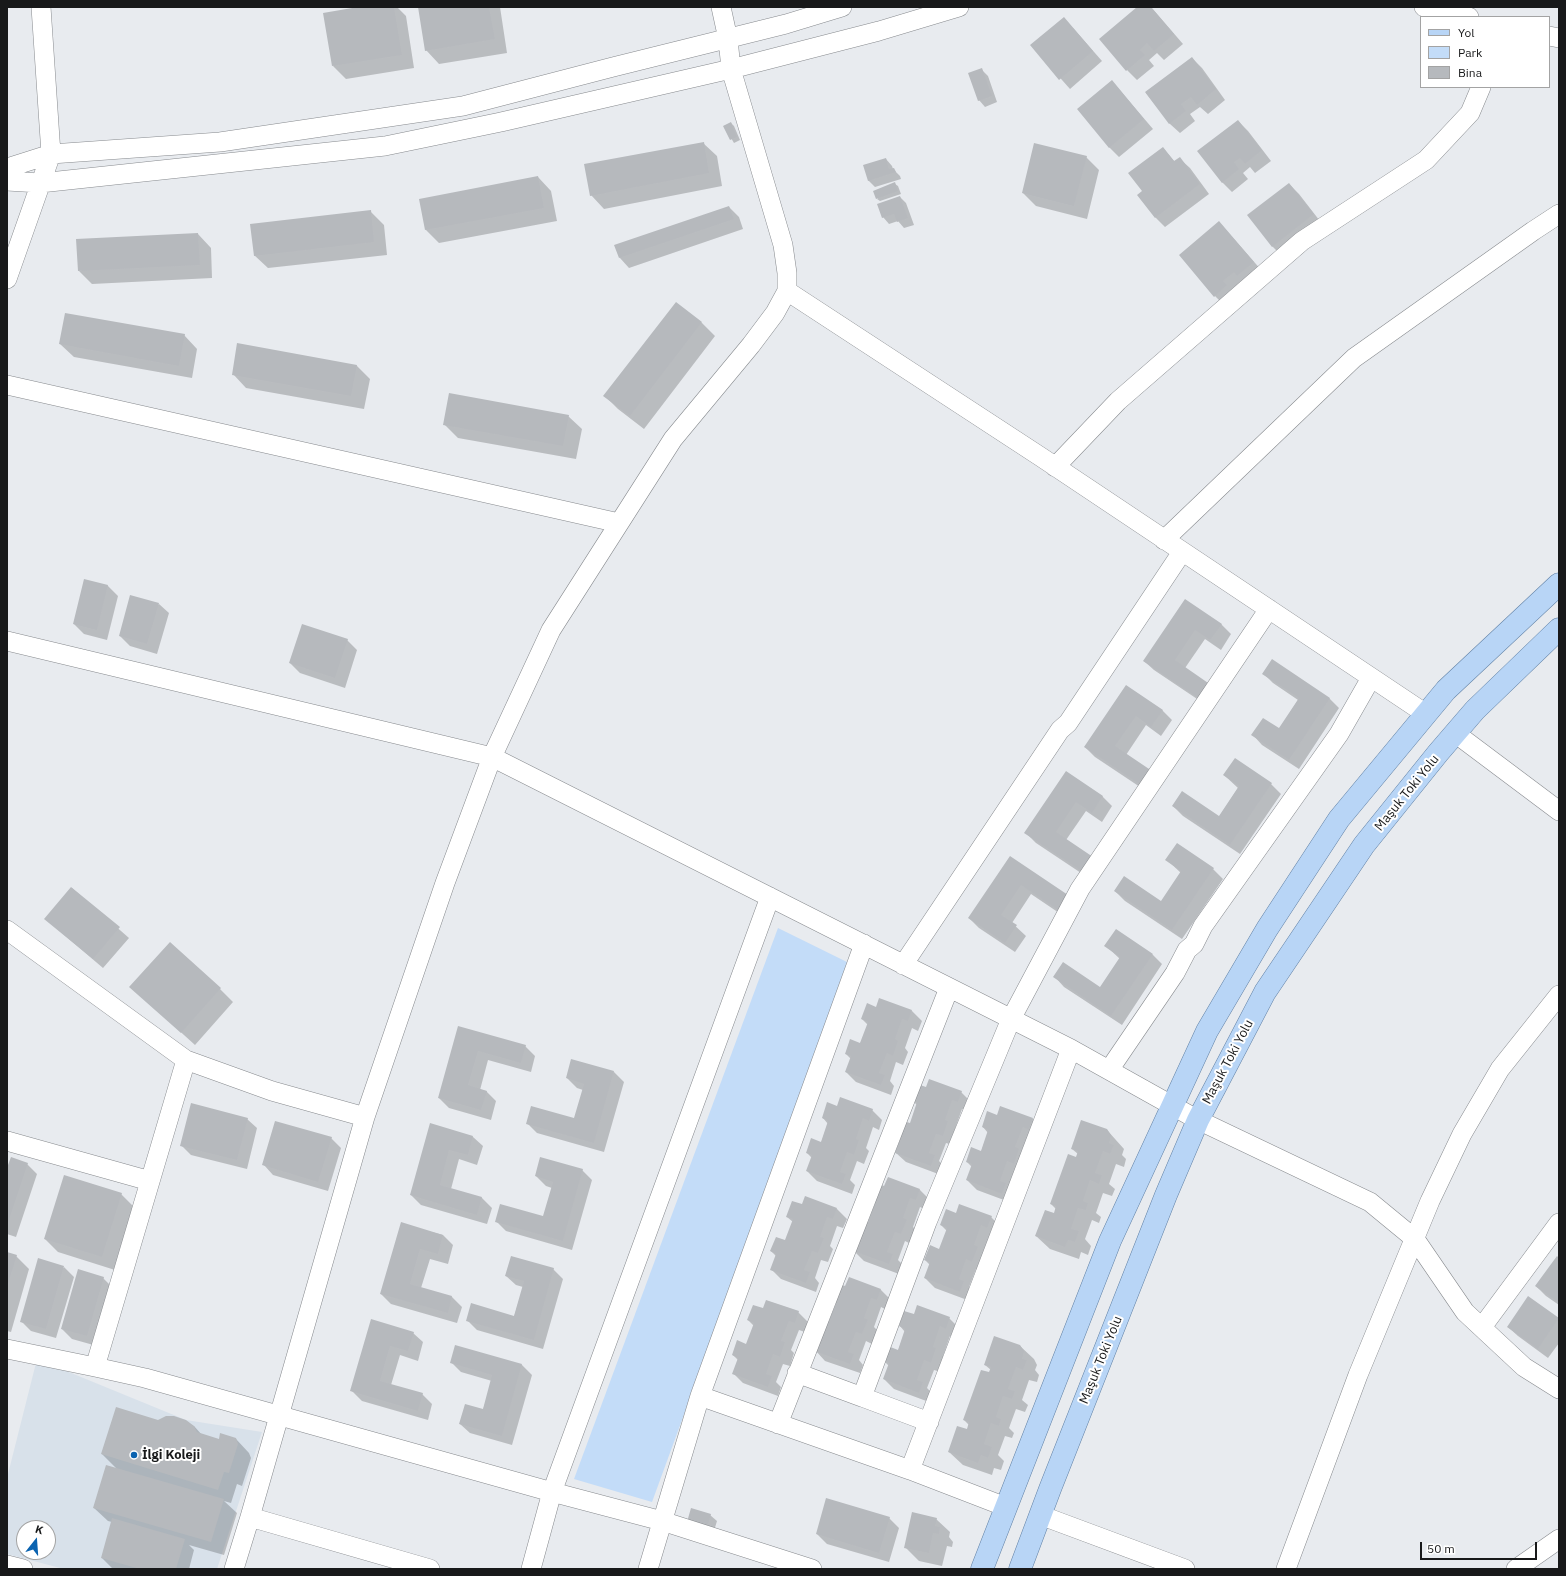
<!DOCTYPE html>
<html>
<head>
<meta charset="utf-8">
<style>
  body { margin:0 }
  #map { position:relative; width:1566px; height:1576px; overflow:hidden; background:#e8ebef; font-family:"IBM Plex Sans",sans-serif }
  canvas { display:block }
  .frame { position:absolute; inset:0; border:8px solid #18191a; pointer-events:none }
  .legend { position:absolute; left:1420px; top:16px; width:130px; height:72px; box-sizing:border-box; background:#fff; border:1px solid #a3a3a3; margin:0; padding:5px 7px; list-style:none; font-size:12px; color:#18191a }
  .legend li { display:flex; align-items:center; gap:8px; height:20px }
  .legend b { width:20px; border:1px solid #a3a3a3 }
  .north { position:absolute; left:16px; top:1520px; width:40px; height:40px; box-sizing:border-box; background:#fff; border:1px solid #a3a3a3; border-radius:50%; rotate:17deg; font-size:11px; font-weight:700; line-height:16px; text-align:center; color:#18191a }
  .north::after { content:''; display:block; margin:auto; width:14px; height:18px; background:#0b63b0; clip-path:polygon(50% 0,100% 100%,50% 72%,0 100%) }
  .scale { position:absolute; left:1420px; top:1542px; width:117px; height:18px; box-sizing:border-box; border:2px solid #18191a; border-top:0; padding-left:5px; font-size:12px; line-height:14px; white-space:nowrap; color:#18191a; -webkit-text-stroke:3px #fff; paint-order:stroke }
</style>
</head>
<body>
<div id="map">
<canvas width="1566" height="1576"></canvas>
<div class="frame"></div>
<ul class="legend">
<li><b style="height:5px;background:#b8d5f6"></b>Yol</li>
<li><b style="height:11px;background:#c3dcf8"></b>Park</li>
<li><b style="height:11px;background:#b6b9bd"></b>Bina</li>
</ul>
<div class="north">K</div>
<div class="scale">50 m</div>
</div>
<script>
const ctx = document.querySelector('canvas').getContext('2d');
ctx.lineJoin = 'round';
function fillPath(path, color) {
  ctx.fillStyle = color;
  ctx.fill(path, 'evenodd');
}
function trace(path, color, width, dash) {
  ctx.strokeStyle = color;
  ctx.lineWidth = width;
  ctx.lineCap = dash ? 'butt' : 'round';
  ctx.setLineDash(dash || []);
  ctx.stroke(path);
}
function drawText(font, color, halo, rows, align = 'center') {
  ctx.font = font + ' "IBM Plex Sans",sans-serif';
  ctx.lineWidth = 4;
  ctx.setLineDash([]);
  ctx.textBaseline = 'middle';
  ctx.strokeStyle = halo;
  ctx.fillStyle = color;
  for (const [text, x, y, turn = 0] of rows) {
    ctx.save();
    ctx.translate(x, y);
    ctx.rotate((+turn || 0) * Math.PI / 180);
    ctx.textAlign = isNaN(turn) ? turn : align;
    if (halo) ctx.strokeText(text, 0, 0);
    ctx.fillText(text, 0, 0);
    ctx.restore();
  }
}
fillPath(new Path2D(`
  M37,1359L186,1420L262,1432L217,1569H64L7,1554V1478ZM24,1528H48V1552H24Z`), '#d8e1ea');
fillPath(new Path2D(`
  M778,928L849,963L652,1502L574,1479Z`), '#c3dcf8');
fillPath(new Path2D(`
  M364,7H397L406,16L414,68L346,79L333,66Z
  M419,7H500L507,53L439,64L426,50Z
  M1139,7H1151L1183,44L1164,60L1157,53L1149,60L1154,66L1137,80L1127,70Z
  M1073,28L1102,61L1070,89L1031,45Z
  M1192,58L1202,68L1225,100L1208,114L1200,107L1190,114L1195,121L1180,133L1170,124L1146,93Z
  M982,70L988,76L997,102L985,107L979,100Z
  M1112,81L1153,129L1119,157L1109,147Z
  M1238,121L1248,131L1271,161L1255,173L1250,167L1243,173L1248,179L1232,192L1222,182Z
  M731,123L734,126L740,140L734,143L724,126Z
  M703,143L717,156L722,186L604,209L591,195Z
  M1163,148L1175,162L1180,159L1190,168L1209,194L1165,227L1156,218L1139,195L1143,191Z
  M1086,157L1099,170L1087,219L1036,206L1023,193Z
  M886,159L892,166L893,169L900,176L901,179L875,187L868,180Z
  M538,177L551,191L557,221L439,243L426,230L420,200Z
  M895,184L898,186L901,194L880,201L877,199Z
  M1289,184L1299,194L1323,225L1282,256L1272,246Z
  M900,197L906,203L914,225L904,228L898,221L889,224L883,217Z
  M729,207L739,217L743,229L629,268L620,258L615,246Z
  M370,211L384,225L387,255L268,268L254,255Z
  M1219,222L1263,272L1225,306L1215,296Z
  M198,234L211,248L212,278L92,284L79,271Z
  M676,303L702,323L715,336L644,429L618,409L605,396Z
  M184,335L197,349L192,378L74,357L60,344Z
  M357,366L370,379L364,409L246,388L233,374Z
  M568,416L582,429L576,459L458,438L444,424Z
  M85,581L108,586L118,596L107,640L84,634L74,624Z
  M1185,600L1221,624L1231,634L1221,650L1205,639L1185,668L1212,709L1154,670L1144,661Z
  M159,604L169,613L157,654L130,646L120,636Z
  M347,640L357,650L345,688L300,673L290,663Z
  M1263,673L1329,698L1339,708L1299,769L1262,745L1253,735L1279,730L1298,700L1273,683Z
  M1126,686L1162,710L1172,720L1161,736L1146,725L1126,755L1152,795L1095,757L1085,747Z
  M1066,772L1102,796L1112,806L1102,822L1086,811L1066,840L1093,881L1036,843L1026,833Z
  M1224,775L1271,784L1281,794L1240,854L1183,816L1173,806L1219,817L1238,788Z
  M1177,845L1213,869L1223,879L1182,939L1125,901L1115,891L1161,902L1181,873L1167,860Z
  M1010,857L1068,919L1031,894L1012,923L1026,936L1015,952L979,928L969,918Z
  M72,888L129,938L103,968L56,928Z
  M1106,946L1153,955L1162,964L1122,1025L1064,987L1055,977L1100,988L1120,959Z
  M131,987L220,989L233,1002L195,1045Z
  M880,999L912,1011L922,1021L918,1031L912,1028L905,1048L908,1052L903,1065L896,1062L890,1081L894,1086L891,1095L856,1082L846,1072L851,1059L846,1054L860,1044L868,1025L862,1019L877,1008Z
  M459,1028L525,1046L535,1056L531,1072L488,1060L480,1090L486,1091L496,1101L491,1120L449,1108L439,1098Z
  M614,1072L624,1082L604,1152L537,1133L527,1123L575,1120L583,1090L577,1088L567,1078Z
  M961,1092L971,1102L968,1111L962,1109L955,1129L958,1132L953,1145L946,1143L939,1161L944,1166L941,1175L906,1162L896,1153L901,1139L896,1134L910,1125L917,1105L912,1100Z
  M838,1107L872,1110L882,1120L879,1130L873,1127L866,1148L869,1151L864,1164L857,1161L850,1180L855,1185L852,1194L817,1181L807,1171L812,1158L807,1153L821,1143L828,1124L823,1118Z
  M998,1116L1033,1119L1042,1129L1012,1203L977,1190L967,1180L972,1167L967,1162L981,1152L988,1133L983,1127Z
  M247,1119L257,1128L247,1169L191,1155L181,1145Z
  M431,1125L473,1137L483,1146L477,1165L459,1159L451,1189L482,1198L492,1208L487,1224L421,1205L411,1195Z
  M1107,1130L1124,1149L1122,1155L1126,1159L1124,1167L1116,1164L1109,1184L1115,1189L1112,1196L1103,1193L1096,1213L1101,1217L1099,1223L1092,1220L1085,1239L1091,1246L1088,1255L1081,1252L1079,1259L1050,1249L1036,1236L1054,1215L1056,1209L1051,1204L1078,1154L1072,1149Z
  M331,1138L341,1148L328,1191L273,1175L264,1165Z
  M27,1164L37,1174L16,1237L7,1234V1166Z
  M582,1170L592,1180L572,1250L506,1231L496,1221L544,1218L552,1188L546,1186L536,1176Z
  M888,1178L920,1190L930,1200L926,1210L920,1207L913,1227L916,1230L911,1244L905,1241L898,1260L902,1264L899,1274L864,1261L854,1251L869,1223L876,1204L870,1198L885,1187Z
  M121,1194L135,1208L115,1270L58,1252L45,1239Z
  M802,1206L837,1209L847,1219L843,1228L837,1226L830,1246L833,1249L828,1262L821,1260L815,1278L819,1283L816,1292L781,1279L771,1269L776,1256L771,1251L786,1242L793,1222L787,1217Z
  M956,1214L991,1217L1001,1227L982,1271L976,1269L969,1287L974,1292L970,1301L935,1288L925,1278L930,1265L925,1260L940,1250L947,1231L941,1225Z
  M401,1224L443,1235L453,1245L448,1264L430,1259L421,1288L452,1297L462,1307L457,1323L391,1304L381,1294Z
  M7,1253L16,1256L29,1269L11,1332L7,1331Z
  M1559,1259V1305L1546,1296L1536,1286Z
  M64,1267L74,1277L56,1338L31,1331L21,1321Z
  M553,1269L563,1279L543,1349L477,1330L467,1320L514,1317L523,1287L516,1285L506,1276Z
  M103,1278L113,1288L97,1346L72,1339L62,1329Z
  M849,1278L881,1290L891,1300L887,1310L881,1307L874,1327L877,1330L872,1344L866,1341L859,1360L863,1365L860,1373L825,1361L816,1351L830,1323L837,1304L831,1298L846,1287Z
  M1529,1298L1559,1319V1343L1548,1358L1518,1336L1508,1327Z
  M764,1309L798,1312L808,1322L805,1332L799,1330L791,1350L794,1353L790,1366L783,1364L776,1382L781,1387L778,1396L743,1383L733,1373L738,1360L733,1355L747,1345L754,1326L748,1320Z
  M915,1315L949,1318L959,1328L956,1338L950,1336L943,1356L946,1359L941,1372L934,1370L927,1388L932,1393L929,1402L894,1389L884,1379L889,1366L884,1361L898,1351L905,1332L900,1326Z
  M372,1321L413,1333L423,1342L418,1361L400,1355L391,1385L422,1394L432,1404L428,1420L362,1401L352,1391Z
  M1020,1346L1034,1359L1037,1365L1035,1370L1039,1375L1037,1382L1029,1380L1022,1400L1028,1405L1025,1412L1016,1409L1009,1428L1014,1433L1012,1438L1005,1436L998,1455L1004,1461L1001,1470L994,1468L992,1475L963,1465L949,1452L967,1430L969,1425L964,1420L991,1370L985,1365Z
  M451,1362L522,1365L532,1375L512,1445L470,1433L460,1424L483,1410L492,1381L461,1372Z
  M158,1421L194,1426L202,1435L219,1440L236,1439L249,1453L251,1458L242,1486L237,1484L231,1503L224,1501L237,1513L224,1555L189,1545L194,1550L189,1569H117L112,1568L102,1558L112,1522L108,1521L94,1508L117,1469L102,1454Z
  M691,1510L710,1515L717,1521L713,1534Z
  M889,1518L899,1528L889,1562L827,1544L817,1534Z
  M936,1519L950,1532L949,1537L953,1542L952,1547L947,1546L942,1566L919,1561L905,1547Z`), '#0003');
fillPath(new Path2D(`
  M358,7H394L402,55L332,66L323,13Z
  M418,7H489L495,39L425,51Z
  M1137,7H1151L1174,34L1154,51L1147,43L1140,50L1145,55L1126,71L1099,39Z
  M1064,17L1093,51L1059,80L1030,45Z
  M1192,57L1216,89L1197,105L1191,97L1181,104L1186,111L1169,124L1145,92Z
  M982,68L992,96L978,101L968,73Z
  M1112,80L1144,119L1109,148L1077,109Z
  M1238,120L1262,150L1245,164L1240,158L1234,162L1239,169L1222,183L1197,151Z
  M731,122L737,137L730,140L723,126Z
  M704,142L709,173L590,196L584,164Z
  M1034,143L1087,156L1074,206L1022,193Z
  M1163,147L1174,161L1180,157L1200,184L1155,218L1137,195L1142,191L1128,173Z
  M886,158L889,169L894,168L896,172L868,181L863,165Z
  M538,176L544,208L425,230L419,199Z
  M895,182L898,191L876,199L873,191Z
  M1289,183L1314,214L1272,247L1247,215Z
  M900,196L908,218L897,222L894,214L882,218L877,204Z
  M729,206L734,219L619,258L614,245Z
  M371,210L374,242L254,256L250,224Z
  M1219,221L1254,262L1237,276L1234,272L1223,281L1227,285L1214,297L1179,255Z
  M198,233L200,265L78,271L76,239Z
  M676,302L702,322L630,416L603,396Z
  M65,313L185,334L179,366L59,344Z
  M237,343L357,365L351,396L232,375Z
  M449,393L569,415L563,446L443,425Z
  M84,579L108,585L97,630L73,624Z
  M130,595L159,603L147,644L119,636Z
  M1185,599L1222,624L1210,640L1195,630L1175,660L1211,685L1201,700L1143,661Z
  M302,624L348,639L335,678L289,663Z
  M1272,659L1330,698L1289,760L1251,735L1263,718L1279,728L1299,698L1262,674Z
  M1126,685L1163,710L1151,727L1136,716L1115,746L1152,771L1142,786L1084,747Z
  M1235,758L1272,783L1230,845L1172,806L1182,791L1219,816L1239,786L1223,775Z
  M1066,771L1103,796L1092,813L1076,802L1056,832L1093,857L1083,872L1024,833Z
  M1177,843L1214,868L1172,930L1114,891L1124,876L1161,901L1181,871L1165,860Z
  M1010,856L1068,895L1058,910L1021,885L1001,915L1017,925L1005,943L968,918Z
  M71,887L120,927L93,959L44,919Z
  M1116,929L1153,954L1111,1016L1053,977L1063,962L1100,987L1120,957L1104,946Z
  M170,942L221,988L181,1033L129,987Z
  M879,998L912,1010L908,1021L902,1019L895,1039L898,1041L893,1056L887,1053L879,1073L885,1075L881,1085L845,1072L851,1056L845,1054L850,1039L860,1043L868,1022L861,1019L867,1003L876,1007Z
  M458,1026L526,1045L521,1063L478,1051L468,1085L487,1091L481,1110L438,1098Z
  M571,1059L614,1071L594,1143L526,1124L531,1106L574,1118L584,1084L566,1078Z
  M929,1079L962,1091L958,1102L952,1100L945,1120L948,1121L943,1136L936,1134L929,1153L935,1155L931,1166L895,1153L901,1137L895,1135L900,1120L910,1123L917,1102L911,1100L917,1084L926,1087Z
  M840,1097L873,1109L869,1121L863,1118L856,1139L859,1140L854,1155L847,1152L840,1172L846,1174L842,1184L806,1171L812,1155L806,1153L811,1138L821,1142L828,1121L822,1118L827,1102L837,1106Z
  M191,1103L248,1118L237,1160L180,1146Z
  M1000,1106L1033,1118L1029,1130L1023,1127L1015,1147L1019,1149L1014,1164L1007,1161L1000,1181L1006,1183L1002,1194L966,1180L972,1164L966,1162L971,1147L981,1151L988,1130L982,1127L987,1111L997,1115Z
  M1081,1120L1107,1129L1111,1135L1109,1143L1114,1145L1110,1154L1103,1151L1095,1173L1102,1175L1099,1184L1090,1180L1083,1201L1088,1203L1086,1210L1078,1208L1071,1229L1079,1231L1075,1242L1068,1240L1065,1247L1035,1236L1045,1210L1054,1213L1056,1206L1050,1204L1068,1154L1076,1157L1078,1151L1071,1149Z
  M275,1121L332,1137L318,1182L262,1165Z
  M430,1123L473,1136L468,1155L449,1150L440,1185L482,1197L477,1215L410,1195Z
  M11,1157L28,1163L7,1226V1165H8Z
  M540,1157L583,1169L563,1241L495,1222L500,1204L543,1216L553,1182L535,1176Z
  M64,1175L122,1193L102,1257L44,1239Z
  M888,1177L920,1189L916,1200L910,1198L903,1218L907,1220L901,1234L895,1232L887,1252L893,1254L889,1264L853,1251L858,1218L868,1222L876,1201L869,1198L875,1182L884,1186Z
  M805,1196L837,1208L833,1219L827,1217L820,1237L824,1238L818,1253L812,1251L804,1270L810,1272L806,1283L770,1270L776,1254L770,1251L776,1237L785,1240L793,1219L786,1217L792,1201L802,1204Z
  M959,1204L992,1216L987,1228L981,1225L974,1245L978,1247L972,1262L966,1259L959,1279L964,1281L960,1292L924,1278L930,1262L924,1260L930,1245L939,1249L947,1228L940,1225L946,1209L956,1213Z
  M401,1222L443,1235L438,1254L420,1249L410,1284L452,1296L448,1313L380,1294Z
  M7,1252L17,1255L7,1287Z
  M511,1256L554,1268L534,1340L466,1321L471,1303L514,1316L524,1281L505,1276Z
  M1557,1256L1559,1258V1303L1535,1286Z
  M38,1258L64,1266L46,1329L20,1322Z
  M78,1269L104,1277L87,1336L61,1329Z
  M849,1277L881,1289L877,1300L871,1298L864,1318L868,1320L862,1334L856,1332L848,1352L854,1354L850,1364L814,1351L820,1318L829,1321L837,1301L830,1298L836,1282L845,1286Z
  M1528,1296L1559,1318L1538,1349L1507,1327Z
  M766,1300L799,1311L795,1323L789,1321L781,1341L785,1342L780,1357L773,1354L766,1374L772,1376L768,1387L732,1374L738,1358L732,1355L737,1340L746,1344L754,1323L747,1320L753,1305L763,1308Z
  M917,1305L950,1317L946,1329L940,1326L933,1347L936,1348L931,1363L924,1360L917,1380L923,1382L919,1393L883,1379L889,1363L883,1361L888,1346L898,1350L905,1329L899,1326L904,1311L914,1314Z
  M371,1319L414,1332L408,1351L390,1346L380,1381L423,1393L418,1411L350,1391Z
  M994,1336L1020,1345L1024,1351L1022,1359L1027,1360L1023,1370L1016,1367L1008,1389L1015,1391L1012,1399L1003,1396L996,1417L1001,1419L999,1426L991,1423L984,1444L992,1447L988,1458L981,1455L978,1463L948,1452L957,1426L967,1429L969,1422L963,1420L981,1370L989,1372L991,1367L984,1365Z
  M455,1345L522,1364L502,1436L459,1424L465,1404L483,1409L492,1375L450,1363Z
  M116,1407L158,1420L166,1416H174L186,1420L194,1426L197,1432L219,1439L220,1433L236,1438L238,1444L229,1473L224,1472L218,1490L101,1454Z
  M106,1465L224,1499L211,1542L93,1508Z
  M826,1498L890,1517L879,1553L816,1534Z
  M691,1508L711,1514L707,1528L687,1522Z
  M912,1512L937,1518L935,1526L940,1527L939,1534L933,1533L929,1553L904,1548Z
  M112,1518L185,1539L176,1569H140L101,1558Z`), '#b6b9bd');
const minor = new Path2D(`
  M1424,7L1469,17
  M1549,36L1559,38
  M7,168L51,154L220,142L463,106L613,67L786,24L842,7
  M7,181L40,183L385,146L501,122L731,69L879,31L959,7
  M7,279L51,154L41,7
  M787,291L1041,457L1426,714
  M7,385L619,523
  M1055,467L1118,401L1302,241L1426,160L1470,113L1481,87
  M1164,540L1354,358L1533,231L1559,214
  M7,641L492,757L1071,1049L1198,1120L1370,1202L1415,1239L1465,1312L1524,1367L1559,1389
  M1455,733L1559,811
  M7,930L186,1060L272,1091L365,1117
  M903,965L1060,730L1068,723L1182,552
  M1109,1070L1175,973L1187,950L1194,944L1203,926L1339,734L1371,678
  M7,1141L150,1181
  M1482,1327L1559,1223
  M7,1349L95,1367L145,1378L552,1492L662,1521L812,1569
  M95,1367L186,1060
  M797,1373L862,1397L927,1222L1011,1019L1080,889L1269,609
  M700,1396L910,1470L1006,1507
  M862,1397L929,1422
  M778,1424L949,988
  M910,1470L1071,1049
  M1040,1515L1185,1569
  M250,1517L430,1569
  M7,1565L23,1569
  M234,1569L250,1517L365,1117L445,883L492,757L551,630L673,439L751,345L775,313L787,291V273L783,245L731,69L728,39L721,7
  M531,1569L552,1492L770,897
  M648,1569L700,1396L864,944
  M1286,1569L1358,1375L1430,1201L1462,1134L1500,1069L1559,995
  M1516,1569L1559,1539`);
const major = new Path2D(`
  M982,1569L1110,1241L1207,1031L1267,929L1339,819L1446,690L1559,584
  M1020,1569L1050,1489L1166,1195L1198,1120L1265,992L1364,845L1438,753L1475,710L1559,629`);
trace(minor, '#878a8e', 20);
trace(major, '#6181a5', 23);
trace(minor, '#fff', 19);
trace(major, '#b8d5f6', 22);
for (const [x, y, r, color] of [
  [134,1455,4,"#0b63b0"]
]) {
  const dot = new Path2D();
  dot.arc(x, y, r, 0, 2 * Math.PI);
  ctx.fillStyle = color;
  ctx.fill(dot);
  trace(dot, '#fff', 1.5);
}
drawText('13px', '#18191a', '#fff', [
  ["Maşuk Toki Yolu",1407,793,-51],
  ["Maşuk Toki Yolu",1228,1062,-62],
  ["Maşuk Toki Yolu",1101,1360,-68]
]);
drawText('bold 13px', '#18191a', '#fff', [
  ["İlgi Koleji",142,1455]
], 'left');
</script>
</body>
</html>
